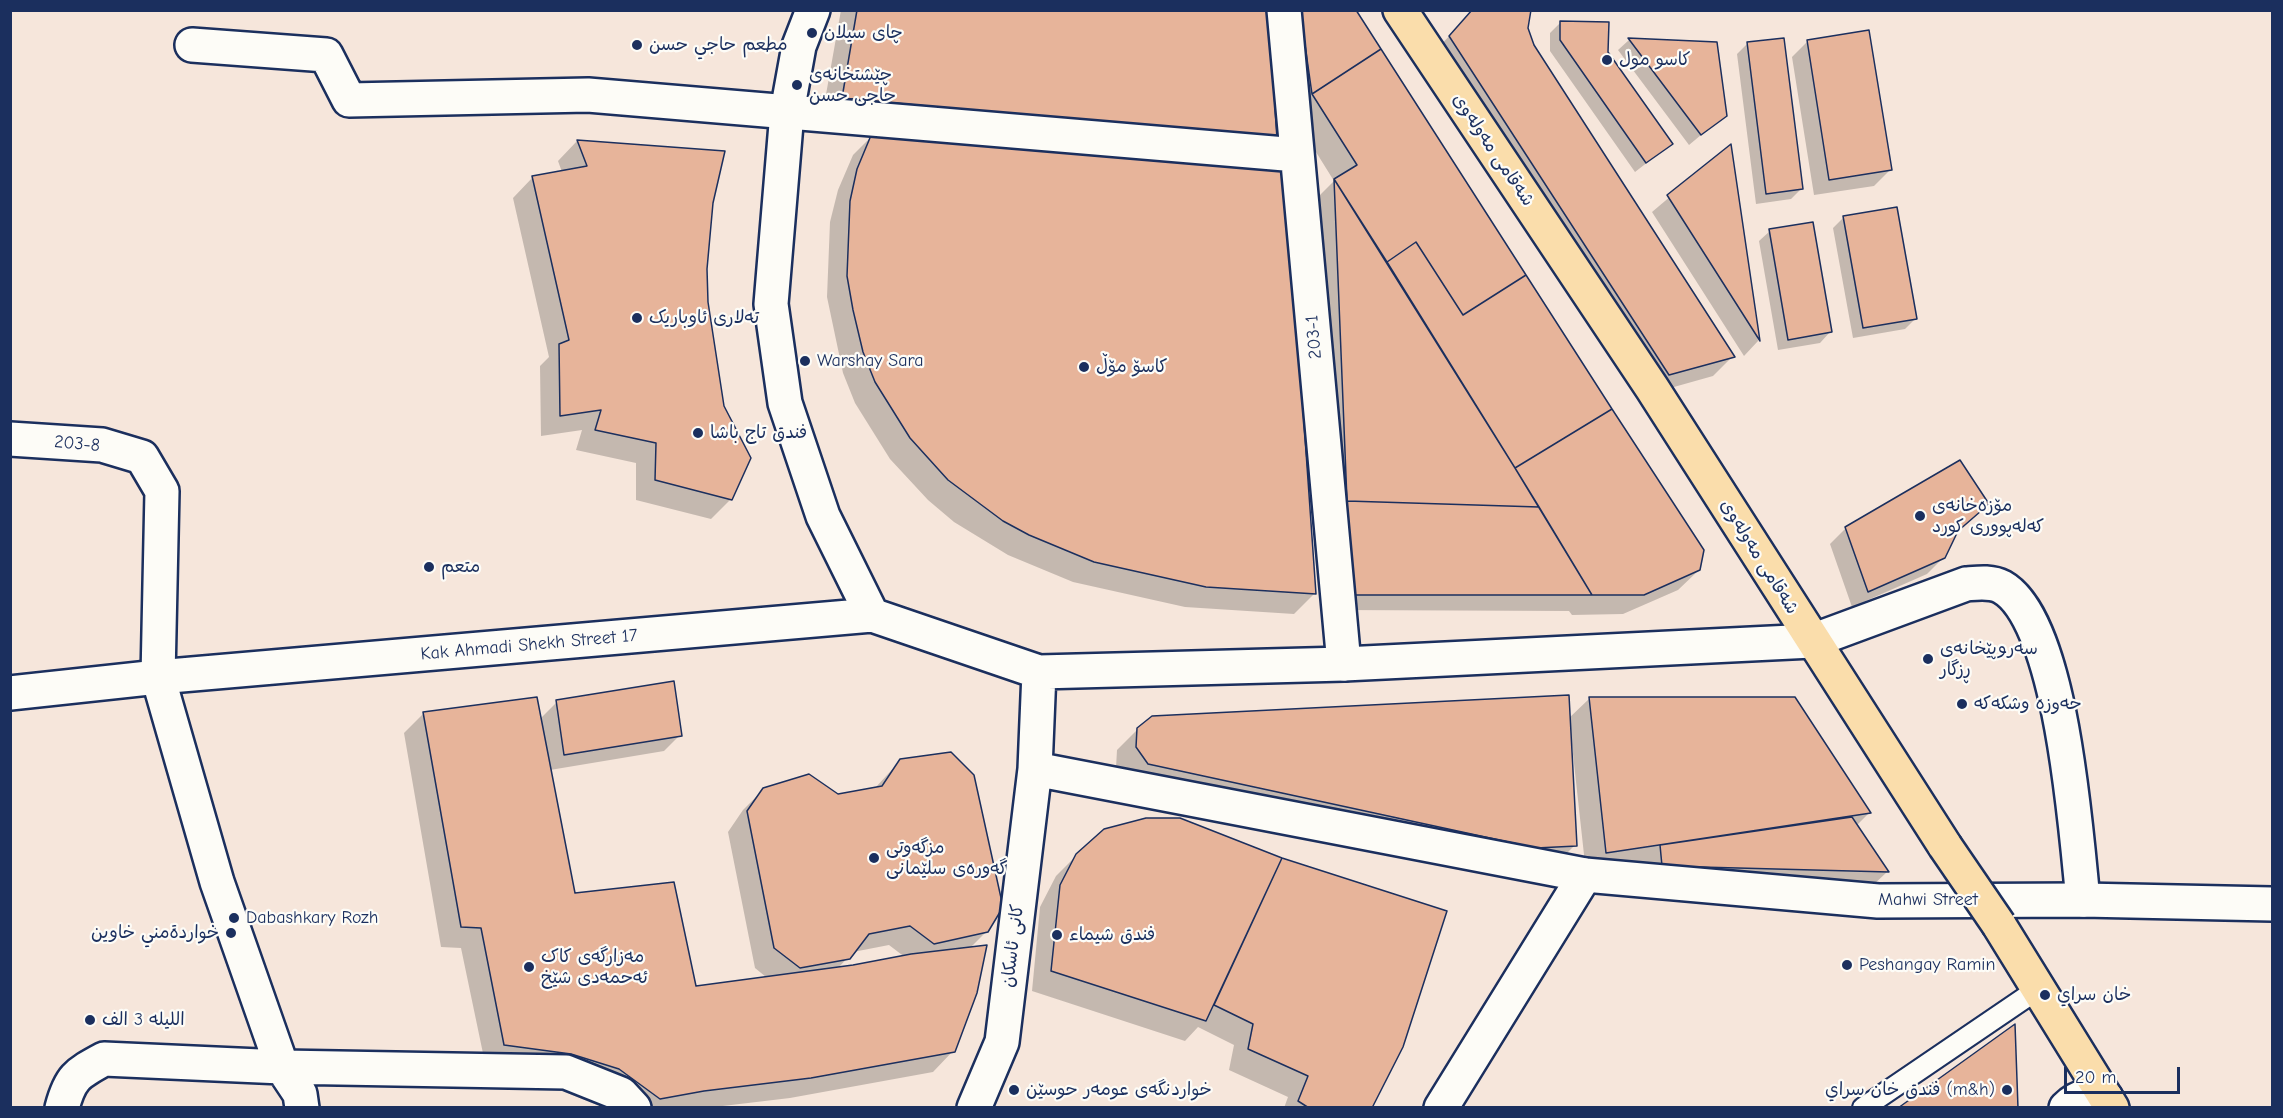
<!DOCTYPE html>
<html>
<head>
<meta charset="utf-8">
<style>
  body { margin:0 }
  #map { position:relative; width:2283px; height:1118px; overflow:hidden; background:#f6e6db; font-family:"Comic Neue",sans-serif }
  canvas { display:block }
  .frame { position:absolute; inset:0; border:12px solid #1b2f5e; pointer-events:none }
  .scale { position:absolute; left:2064px; top:1067px; width:116px; height:27px; box-sizing:border-box; border:3px solid #1b2f5e; border-top:0; padding-left:8px; font-size:18px; line-height:21px; white-space:nowrap; color:#1b2f5e; -webkit-text-stroke:4px #fdfcf7; paint-order:stroke }
</style>
</head>
<body>
<div id="map">
<canvas width="2283" height="1118"></canvas>
<div class="frame"></div>
<div class="scale">20 m</div>
</div>
<script>
const ctx = document.querySelector('canvas').getContext('2d');
ctx.lineJoin = 'round';
function fillPath(path, color) {
  ctx.fillStyle = color;
  ctx.fill(path, 'evenodd');
}
function trace(path, color, width, dash) {
  ctx.strokeStyle = color;
  ctx.lineWidth = width;
  ctx.lineCap = dash ? 'butt' : 'round';
  ctx.setLineDash(dash || []);
  ctx.stroke(path);
}
function drawText(font, color, halo, rows, align = 'center') {
  ctx.font = font + ' "Comic Neue","Playpen Sans Arabic",sans-serif';
  ctx.lineWidth = 4.5;
  ctx.setLineDash([]);
  ctx.textBaseline = 'middle';
  ctx.strokeStyle = halo;
  ctx.fillStyle = color;
  for (const [text, x, y, turn = 0] of rows) {
    ctx.save();
    ctx.translate(x, y);
    ctx.rotate((+turn || 0) * Math.PI / 180);
    ctx.textAlign = isNaN(turn) ? turn : align;
    if (halo) ctx.strokeText(text, 0, 0);
    ctx.fillText(text, 0, 0);
    ctx.restore();
  }
}
fillPath(new Path2D(`
  M841,10H1267L1276,139L822,117Z
  M1354,10L1699,570L1678,590L1623,614L1572,615L1569,611L1335,610L1315,200L1334,181L1293,115L1289,15Z
  M1561,22L1607,52L1671,144L1635,172L1550,51V33Z
  M1459,26L1527,28L1533,45L1733,356L1713,376L1649,394L1429,57Z
  M1629,40L1716,43L1725,115L1689,145L1618,50Z
  M1808,41L1890,170L1874,186L1814,195L1792,57Z
  M1748,43L1801,189L1791,199L1756,204L1737,54Z
  M873,135L1314,594L1294,614L1185,607L1073,582L1008,555L954,522L928,500L890,459L855,403L843,373L827,297L830,222L838,190L853,155Z
  M577,141L723,153L712,203L705,269L706,302L731,499L711,519L636,500V463L576,450L582,430L541,436L540,366L549,357L513,198L533,177L562,172L558,161Z
  M1730,146L1758,341L1744,356L1652,212Z
  M1844,217L1916,318L1905,329L1853,338L1833,228Z
  M1770,231L1830,332L1820,343L1778,350L1759,241Z
  M1988,504L1954,535L1943,558L1927,574L1852,607L1830,544L1846,528Z
  M1590,698L1869,813L1856,826L1887,872L1871,887L1647,881L1645,864L1586,873L1572,745H1570L1575,845L1555,865L1116,768L1117,750L1138,729L1568,719Z
  M557,702L680,735L664,751L550,770L573,894L695,987L766,977L755,968L728,832L743,810L764,789L837,795L875,788L901,760L987,931L968,950L953,1051L933,1072L790,1098L706,1108H625L485,1063L461,948L441,947L404,733L424,713L540,719ZM889,945L906,958L839,967L853,952Z
  M1179,819L1282,860L1371,1108H1284L1288,1097L1229,1070L1234,1045L1198,1027L1185,1041L1032,991L1040,907L1056,876L1077,855Z`), '#0003');
const building = new Path2D(`
  M857,10H1269L1277,139L842,98Z
  M1300,10H1356L1381,49L1312,94Z
  M1472,10H1531L1528,28L1534,45L1735,357L1669,375L1449,36Z
  M1560,21L1609,22L1608,52L1673,144L1646,163L1560,40Z
  M1869,30L1892,170L1829,180L1807,40Z
  M1628,38L1717,42L1727,116L1701,135Z
  M1784,38L1803,189L1766,194L1747,42Z
  M1381,49L1526,275L1463,315L1416,242L1387,262L1334,179L1357,165L1312,94Z
  M872,133L1286,167L1316,594L1206,587L1094,562L1029,535L1003,521L948,480L910,438L875,382L863,352L853,310L847,276L850,201L857,169Z
  M577,140L725,151L713,203L707,269L708,302L724,406L751,458L732,500L655,480L656,443L595,430L601,410L560,416L559,344L569,340L532,176L587,166Z
  M1731,144L1760,341L1667,195Z
  M1334,179L1515,468L1539,507L1347,501Z
  M1897,207L1917,319L1863,328L1843,216Z
  M1813,222L1832,332L1788,340L1769,229Z
  M1416,242L1463,315L1526,275L1612,409L1515,468L1387,262Z
  M1612,409L1704,550L1700,570L1644,595H1592L1515,468Z
  M1960,460L1989,504L1958,531L1945,558L1868,592L1845,527Z
  M1347,501L1539,507L1592,595H1351Z
  M674,681L682,736L564,755L556,700Z
  M1569,695L1577,846L1536,848L1148,764L1136,747L1137,728L1152,716Z
  M537,697L575,893L674,882L696,986L853,965L911,954L987,945L977,993L955,1052L811,1078L704,1091L660,1099L619,1069L571,1054L504,1045L481,928L461,927L423,712Z
  M1589,697H1795L1871,813L1606,853Z
  M951,752L974,775L1003,907L988,932L934,944L910,926L869,934L850,959L800,968L774,948L747,811L763,788L809,774L838,794L882,786L900,759Z
  M1852,817L1889,872L1662,866L1660,845Z
  M1146,818H1180L1282,858L1206,1021L1051,971L1060,885L1076,854L1104,829Z
  M1282,858L1447,911L1403,1047L1372,1108H1309L1298,1101L1308,1076L1248,1049L1253,1024L1214,1005Z
  M2015,1024L2018,1108H1898Z`);
fillPath(building, '#e7b49a');
trace(building, '#1b2f5e', 1.5);
const lane = new Path2D(`
  M1863,1108L2038,989`);
const street = new Path2D(`
  M1284,10L1344,664
  M192,45L326,55L349,100L588,95L1297,155
  M10,439L102,445L142,457L162,491L158,677L217,882L282,1067L300,1094L302,1108
  M1812,641L1966,584C1978,583 1991,581 2002,587C2062,621 2076,833 2083,900
  M62,1108C70,1078 76,1074 104,1059L282,1067L566,1072L621,1094L634,1108
  M1441,1108L1585,875
  M2066,1108C2079,1095 2089,1095 2106,1098`);
const secondary = new Path2D(`
  M813,10L799,46L787,112L771,304L785,403L823,516L872,615
  M10,693L158,677L872,615L1039,672L1344,664L1812,641
  M1035,769L1585,875L1878,901L2083,900L2272,904
  M974,1108L1002,1042L1035,769L1039,672`);
const primary = new Path2D(`
  M1400,10L1652,388L1945,846
  M1999,925L2112,1108`);
trace(lane, '#1b2f5e', 24);
trace(street, '#1b2f5e', 38);
trace(secondary, '#1b2f5e', 38);
trace(primary, '#1b2f5e', 38);
trace(lane, '#fdfcf7', 20);
trace(street, '#fdfcf7', 33);
trace(secondary, '#fdfcf7', 33);
trace(primary, '#faddab', 33);
const primaryBridge = new Path2D(`
  M1945,846L1999,925`);
trace(primaryBridge, '#1b2f5e', 38, []);
trace(primaryBridge, '#faddab', 33);
for (const [x, y, r, color] of [
  [812,33,6,"#1b2f5e"],
  [637,45,6,"#1b2f5e"],
  [1607,60,6,"#1b2f5e"],
  [797,85,6,"#1b2f5e"],
  [637,318,6,"#1b2f5e"],
  [805,361,6,"#1b2f5e"],
  [1084,367,6,"#1b2f5e"],
  [698,433,6,"#1b2f5e"],
  [1920,516,6,"#1b2f5e"],
  [429,567,6,"#1b2f5e"],
  [1928,659,6,"#1b2f5e"],
  [1962,704,6,"#1b2f5e"],
  [874,858,6,"#1b2f5e"],
  [234,918,6,"#1b2f5e"],
  [231,933,6,"#1b2f5e"],
  [1057,935,6,"#1b2f5e"],
  [1847,965,6,"#1b2f5e"],
  [529,967,6,"#1b2f5e"],
  [2045,995,6,"#1b2f5e"],
  [90,1020,6,"#1b2f5e"],
  [1014,1090,6,"#1b2f5e"],
  [2007,1090,6,"#1b2f5e"]
]) {
  const dot = new Path2D();
  dot.arc(x, y, r, 0, 2 * Math.PI);
  ctx.fillStyle = color;
  ctx.fill(dot);
  trace(dot, '#fdfcf7', 2);
}
drawText('18px', '#1b2f5e', '#fdfcf7', [
  ["چای سیلان",824,33],
  ["مطعم حاجي حسن",649,45],
  ["كاسو مول",1619,60],
  ["چێشتخانە‌ی",809,75],
  ["حاجی حسن",809,96],
  ["تەلاری ئاوباریک",649,318],
  ["Warshay Sara",817,361],
  ["کاسۆ مۆڵ",1096,367],
  ["فندق تاج باشا",710,433],
  ["مۆزەخانەی",1932,506],
  ["کەلەپووری کورد",1932,527],
  ["متعم",441,567],
  ["سەروپێخانەى",1940,649],
  ["ڕزگار",1940,670],
  ["حەوزە وشکەکە",1974,704],
  ["مزگەوتی",886,848],
  ["گەورەی سلێمانی",886,869],
  ["Dabashkary Rozh",246,918],
  ["خواردةمني خاوين",219,933,"right"],
  ["فندق شيماء",1069,935],
  ["مەزارگەی کاک",541,957],
  ["ئەحمەدی شێخ",541,978],
  ["Peshangay Ramin",1859,965],
  ["خان سراي",2057,995],
  ["الليله 3 الف",102,1020],
  ["خواردنگەی عومەر حوسێن",1026,1090],
  ["فندق خان سراي (m&h)",1995,1090,"right"]
], 'left');
drawText('18px', '#1b2f5e', '#fdfcf7', [
  ["شەقامی مەولەوی",1493,150,56],
  ["203-1",1314,337,-95],
  ["203-8",77,444,5],
  ["شەقامی مەولەوی",1759,557,58],
  ["Kak Ahmadi Shekh Street 17",529,645,-5],
  ["Mahwi Street",1928,900],
  ["کانی ئاسکان",1013,946,-83]
]);
</script>
</body>
</html>
